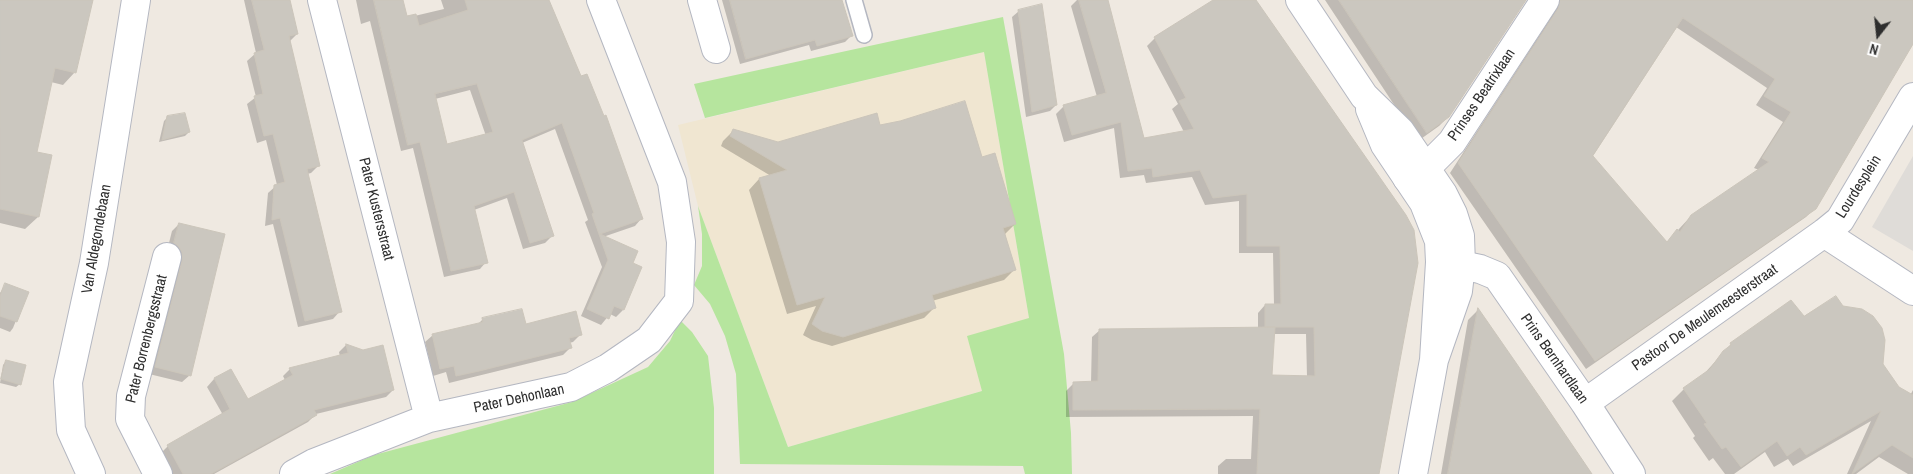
<!DOCTYPE html>
<html>
<head>
<meta charset="utf-8">
<style>
  body { margin:0 }
  #map { position:relative; width:1913px; height:474px; overflow:hidden; background:#efe9e1; font-family:"Archivo Narrow",sans-serif }
  canvas { display:block }
  .north { position:absolute; left:1853px; top:10px; width:50px; height:50px; -webkit-text-stroke:4px #fff; paint-order:stroke; rotate:196deg; font-size:14px; font-weight:700; line-height:20px; text-align:center; color:#2e2e2e }
  .north::after { content:''; display:block; margin:auto; width:18px; height:22px; background:#2e2e2e; clip-path:polygon(50% 0,100% 100%,50% 72%,0 100%) }
</style>
</head>
<body>
<div id="map">
<canvas width="1913" height="474"></canvas>
<div class="north">N</div>
</div>
<script>
const ctx = document.querySelector('canvas').getContext('2d');
ctx.lineJoin = 'round';
function fillPath(path, color) {
  ctx.fillStyle = color;
  ctx.fill(path, 'evenodd');
}
function trace(path, color, width, dash) {
  ctx.strokeStyle = color;
  ctx.lineWidth = width;
  ctx.lineCap = dash ? 'butt' : 'round';
  ctx.setLineDash(dash || []);
  ctx.stroke(path);
}
function drawText(font, color, halo, rows, align = 'center') {
  ctx.font = font + ' "Archivo Narrow",sans-serif';
  ctx.lineWidth = 4;
  ctx.setLineDash([]);
  ctx.textBaseline = 'middle';
  ctx.strokeStyle = halo;
  ctx.fillStyle = color;
  for (const [text, x, y, turn = 0] of rows) {
    ctx.save();
    ctx.translate(x, y);
    ctx.rotate((+turn || 0) * Math.PI / 180);
    ctx.textAlign = isNaN(turn) ? turn : align;
    if (halo) ctx.strokeText(text, 0, 0);
    ctx.fillText(text, 0, 0);
    ctx.restore();
  }
}
fillPath(new Path2D(`
  M984,52L1029,318L982,391L788,447L698,206L678,125Z`), '#f0e6d1');
fillPath(new Path2D(`
  M1003,17L1064,354L1071,433L1072,474H1025L1023,466L740,464L736,374L725,336L710,304L694,285L702,266V234L698,206L788,447L982,391L967,336L1029,318L984,52L705,118L694,84Z
  M680,320L692,332L708,356L714,408V474H330L374,455L572,402L648,367L670,341Z`), '#b6e59e');
fillPath(new Path2D(`
  M1913,156V251L1872,227Z`), '#dfdcd8');
fillPath(new Path2D(`
  M0,0H91L75,72L63,85L51,82L36,153L38,217L25,229L0,223Z
  M244,0H289L297,34L290,41L318,166L311,173L307,174L340,311L333,319L298,327L273,224L265,226L268,193L277,185L266,140L257,143L247,104L256,97L247,61L256,53Z
  M356,0H401L406,18L444,9L441,0H548L641,219L635,226L603,237L631,264L641,268L623,310L616,317L610,314L601,325L581,316L602,267L585,222L588,220L555,129L522,143L552,236L545,243L523,249L507,198L474,210L486,262L480,269L444,277L413,148L401,151L370,21L361,24ZM470,90L486,136L446,145L435,99Z
  M722,0H841L851,36L845,42L811,51L809,45L740,64Z
  M1077,0H1107L1143,139L1184,132L1172,109L1178,104L1147,46L1155,38L1215,0H1255L1378,474H1218V466L1226,459H1251L1253,416L1066,417V391L1074,383H1091L1092,337L1100,330L1258,329V313L1265,305H1274L1273,253H1239V201L1205,205L1192,177L1146,183L1144,175L1120,178L1114,128L1064,142L1056,114L1064,106L1097,97L1071,6ZM1273,334H1306L1307,377L1271,376Z
  M1325,0H1525L1448,117L1439,126L1418,141Z
  M1549,0H1913V42L1815,208L1806,217L1586,369L1450,173L1550,19L1552,10ZM1676,27L1767,88L1756,105L1783,122L1754,168L1759,170L1691,216L1666,243L1591,156Z
  M1019,11L1056,105L1050,111L1026,117L1012,17Z
  M168,117L189,132L185,136L159,142L164,121Z
  M879,126L981,159L1015,224L1005,234L1014,270L1004,280L932,301L934,308L924,318L832,346L812,340L803,335L816,306L787,314L749,190L759,179L771,176L721,146L723,141L733,131L778,144Z
  M179,224L223,235L190,375L182,382L149,374L167,251L172,231Z
  M5,285L27,293L13,328L10,332L0,328V293Z
  M1478,310L1590,474H1441L1468,320Z
  M1804,318L1882,365L1907,401L1913,390V474H1908L1879,457L1856,474H1847L1871,421L1793,466L1788,459L1774,467L1765,452L1734,474H1725L1713,458L1709,461L1693,438L1695,436L1672,401L1684,389L1703,375L1731,344Z
  M483,319L525,325L581,334L573,342L569,343L570,348L563,355L449,383L446,372L433,376L425,342L433,335L477,325Z
  M346,345L363,351L393,390L386,397L316,414L308,422L214,474H172L161,453L168,446L223,415L207,387L214,379L231,370L248,401L285,380L283,376L290,369L340,357L339,352Z
  M6,361L20,384L16,387L0,383L3,365Z`), '#0003');
const building = new Path2D(`
  M0,0H93L76,73L55,68L37,152L52,155L39,217L0,209Z
  M252,0H290L298,34L289,36L320,166L307,169L342,312L305,321L280,218L272,220L274,185L285,182L273,134L264,136L254,96L263,94L254,53L264,50Z
  M374,0H403L407,16L416,14L419,26L468,10L465,0H549L581,76L587,74L604,116L606,115L643,219L600,234L638,251L633,263L642,267L624,310L614,306L609,319L587,309L608,260L592,214L594,213L562,123L522,140L554,236L530,243L514,192L474,206L488,263L451,271L420,142L408,145ZM477,84L493,132L447,144L435,94Z
  M730,0H842L853,36L817,46L815,40L746,59Z
  M1079,0H1108L1144,138L1194,129L1179,101L1186,98L1154,37L1213,0H1256L1406,215L1414,230L1418,263L1379,474H1257L1260,409L1073,410V382L1098,381L1099,329L1275,327L1272,375L1315,376L1314,327H1265V304H1281L1280,246H1247V194L1213,198L1200,170L1153,177L1152,168L1128,171L1121,122L1072,135L1063,105L1106,93Z
  M1339,0H1526L1449,117L1427,133Z
  M1560,0H1913V44L1816,209L1595,361L1458,163L1558,9ZM1683,18L1775,79L1764,96L1791,112L1762,158L1769,162L1691,215L1680,232L1677,229L1667,242L1593,156Z
  M1042,4L1057,105L1032,112L1018,10Z
  M965,101L982,157L995,153L999,167L1016,224L1003,228L1016,270L932,295L936,308L843,337L822,331L812,324L825,297L797,305L759,178L787,170L730,136L733,129L778,142L877,113L880,125L900,121Z
  M185,113L190,132L162,140L167,116Z
  M179,223L225,234L191,376L155,367L182,261V252L178,246L174,243Z
  M5,283L29,292L17,322L0,316V296Z
  M1836,296L1843,306L1862,309L1873,316L1882,328L1885,340L1883,364L1899,387L1913,395V458L1892,445L1852,474L1881,411L1806,455L1800,447L1787,456L1777,441L1741,467L1726,447L1722,449L1704,424L1707,423L1683,388L1710,369L1723,351L1731,345L1730,343L1791,300L1804,316Z
  M1478,308L1539,396L1592,474H1448Z
  M522,309L526,324L576,311L582,335L569,338L572,348L479,371L456,376L454,366L440,369L432,334L483,322L482,318Z
  M346,344L363,350L383,345L394,390L314,410L317,415L211,474H183L167,445L230,409L214,378L231,369L248,399L293,375L289,368L348,353Z
  M6,360L26,365L21,385L1,379Z`);
fillPath(building, '#cbc7bf');
trace(building, '#cbc5ba', 1);
const service = new Path2D(`
  M854,0L864,35`);
const minor = new Path2D(`
  M322,0L429,418
  M702,0L716,49
  M1407,178L1434,160L1452,142L1545,0
  M1824,233L1913,291
  M1461,265L1480,269L1497,276L1585,403L1631,474
  M1585,403L1824,233L1840,220L1913,97
  M91,474L71,430L68,382L94,263L136,0
  M158,474L130,419L131,396L167,257
  M294,474L314,463L429,418L571,387L608,368L649,340L679,301L681,242L672,182L601,0`);
const tertiary = new Path2D(`
  M1300,0L1364,96L1400,131L1443,194L1453,214L1460,236L1461,265L1458,291L1434,360
  M1370,109L1385,145L1424,203L1439,241L1440,262L1434,360L1413,474`);
trace(service, '#b4b7c1', 18);
trace(minor, '#b4b7c1', 30);
trace(tertiary, '#b4b7c1', 30);
trace(service, '#fff', 15);
trace(minor, '#fff', 28);
trace(tertiary, '#fff', 28);
drawText('15px', '#2e2e2e', '#fff', [
  ["Prinses Beatrixlaan",1482,95,-56],
  ["Lourdesplein",1859,187,-58],
  ["Pater Kustersstraat",376,209,76],
  ["Van Aldegondebaan",97,239,-80],
  ["Pastoor De Meulemeesterstraat",1705,318,-35],
  ["Pater Borrenbergsstraat",147,339,-76],
  ["Prins Bernhardlaan",1554,359,55],
  ["Pater Dehonlaan",519,399,-12]
]);
</script>
</body>
</html>
